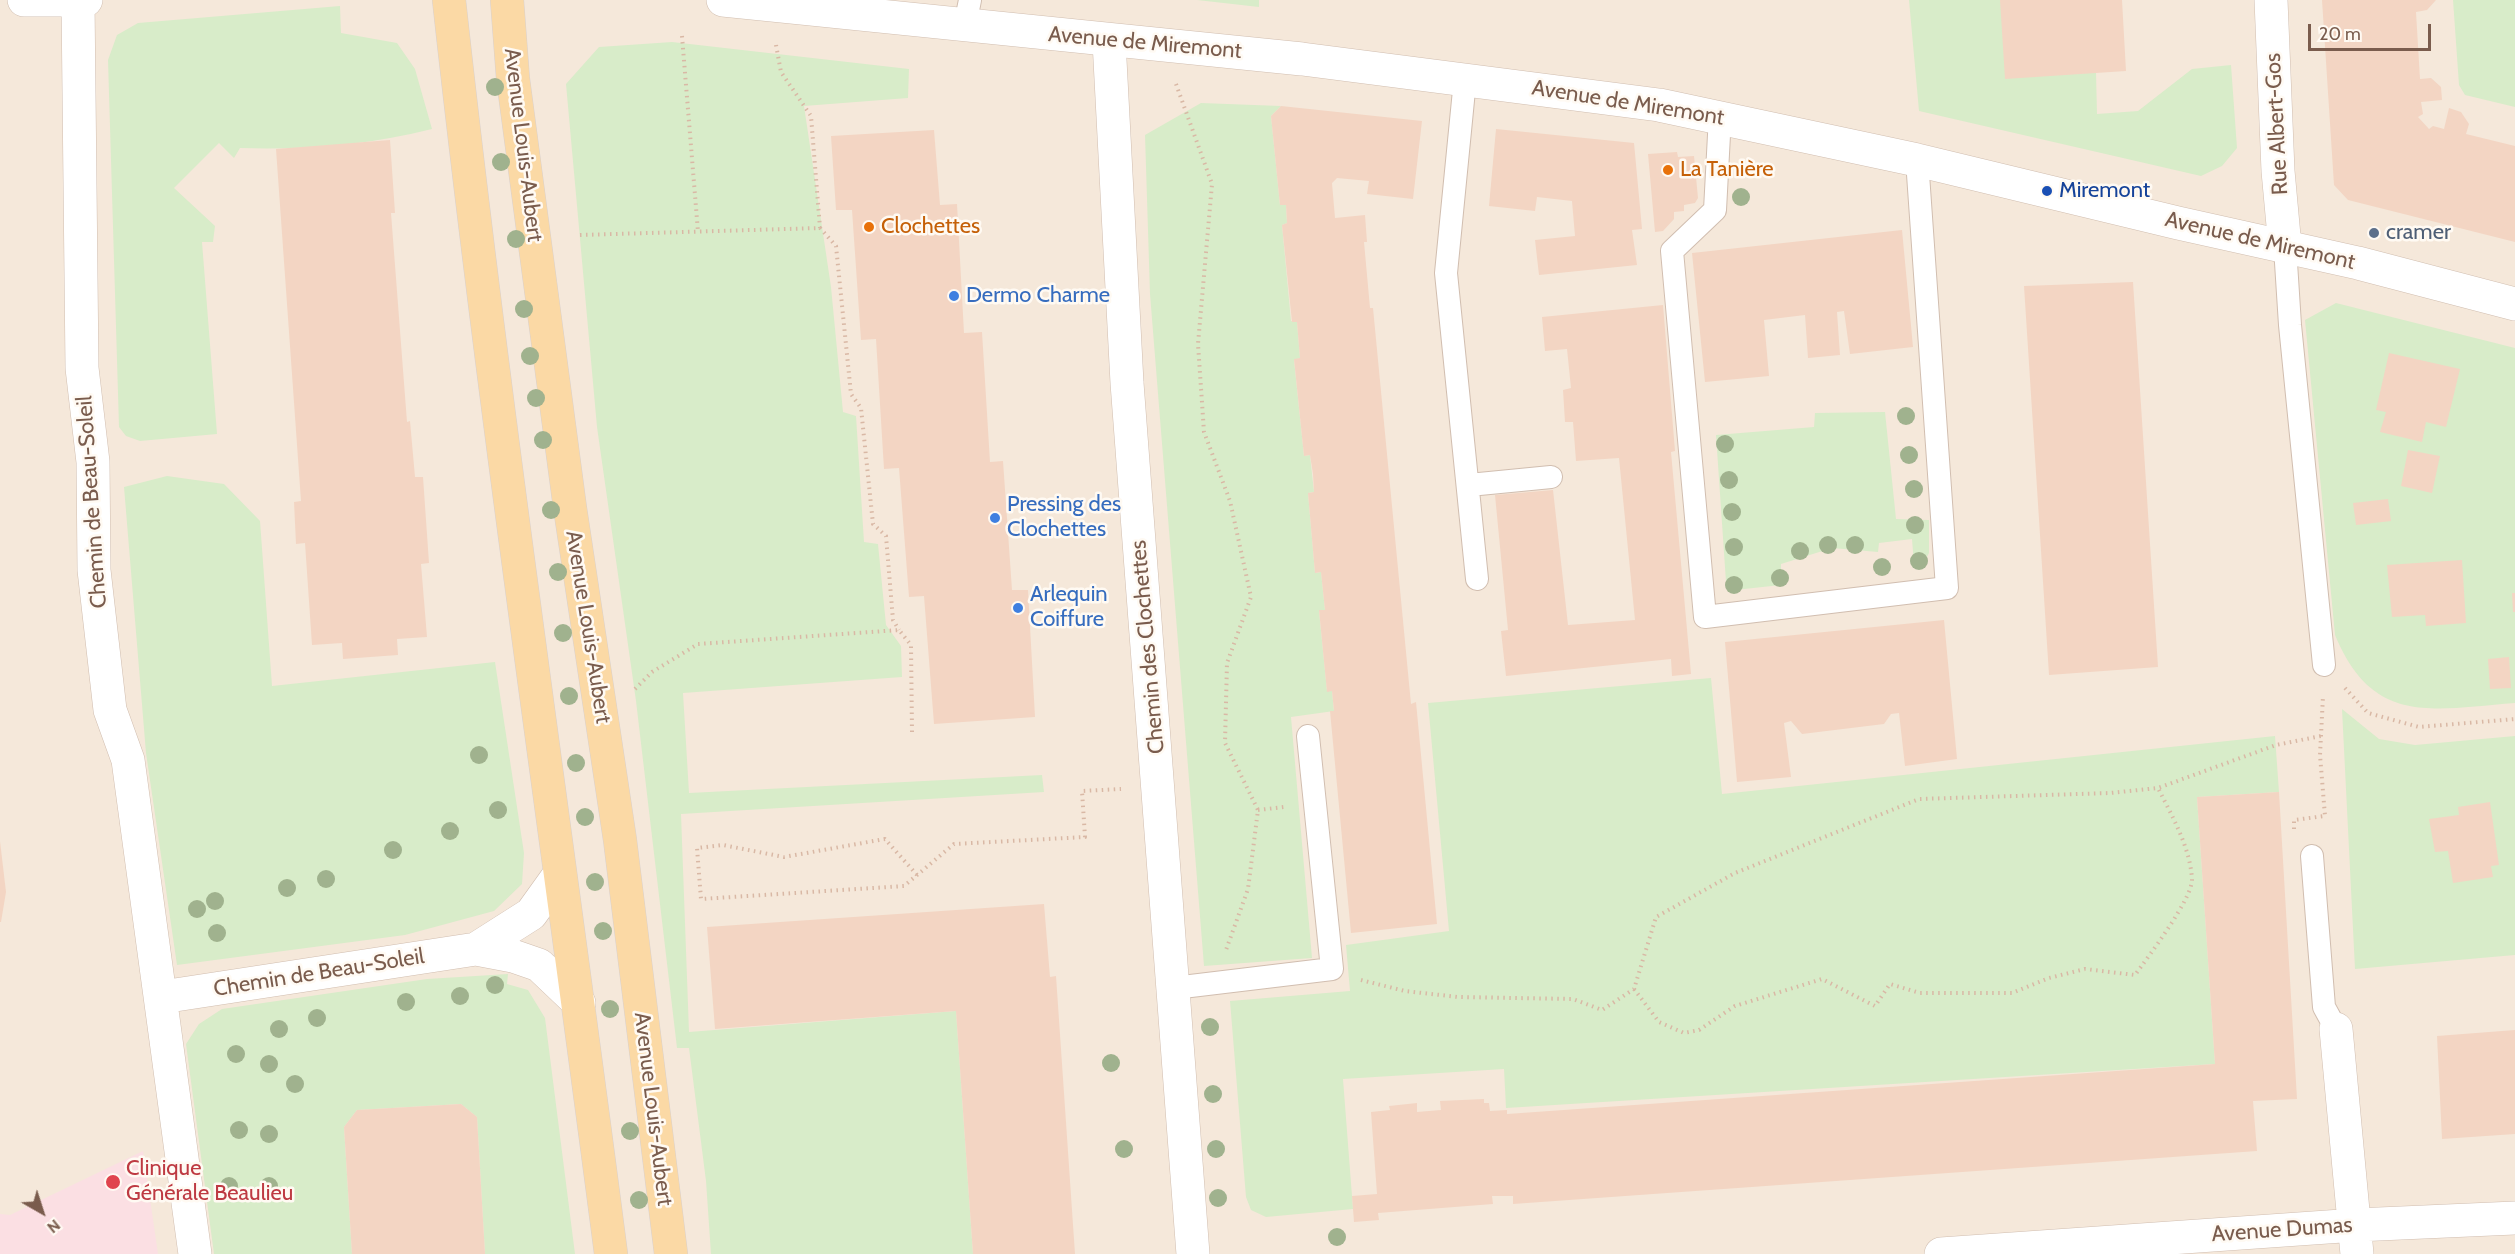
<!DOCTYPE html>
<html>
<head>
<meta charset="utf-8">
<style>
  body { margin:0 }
  #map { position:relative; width:2515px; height:1254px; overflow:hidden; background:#fdf6ec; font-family:Cabin,sans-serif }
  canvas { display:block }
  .north { position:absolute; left:12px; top:1182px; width:60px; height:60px; -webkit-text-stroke:4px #fffaf3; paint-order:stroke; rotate:141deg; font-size:16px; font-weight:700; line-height:24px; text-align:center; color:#7a5c4d }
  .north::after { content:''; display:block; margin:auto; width:21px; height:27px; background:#7a5c4d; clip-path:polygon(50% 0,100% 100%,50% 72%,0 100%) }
  .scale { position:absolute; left:2308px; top:24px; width:123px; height:27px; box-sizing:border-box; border:3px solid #7a5c4d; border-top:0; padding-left:8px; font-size:18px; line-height:21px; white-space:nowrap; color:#7a5c4d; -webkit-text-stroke:4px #fffaf3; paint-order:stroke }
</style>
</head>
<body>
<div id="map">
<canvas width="2515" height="1254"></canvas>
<div class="north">N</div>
<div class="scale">20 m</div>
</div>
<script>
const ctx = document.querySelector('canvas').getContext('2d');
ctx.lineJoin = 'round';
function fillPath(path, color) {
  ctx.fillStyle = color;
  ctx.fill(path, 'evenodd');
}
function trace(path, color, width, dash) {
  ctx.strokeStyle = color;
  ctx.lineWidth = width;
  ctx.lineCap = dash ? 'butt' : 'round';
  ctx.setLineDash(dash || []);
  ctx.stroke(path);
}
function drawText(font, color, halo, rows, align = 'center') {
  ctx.font = font + ' Cabin,sans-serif';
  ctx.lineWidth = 5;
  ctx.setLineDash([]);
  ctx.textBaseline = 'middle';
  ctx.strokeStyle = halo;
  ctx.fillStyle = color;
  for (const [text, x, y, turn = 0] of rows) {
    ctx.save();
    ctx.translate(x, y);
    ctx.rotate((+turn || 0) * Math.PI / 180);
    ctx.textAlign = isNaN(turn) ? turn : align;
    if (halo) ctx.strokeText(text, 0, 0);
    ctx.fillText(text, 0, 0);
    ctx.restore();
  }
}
fillPath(new Path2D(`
  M0,0H2515V1254H0Z`), '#f5e8da');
fillPath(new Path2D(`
  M143,1151L158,1254H0V1214L10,1215Z`), '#fbdfe3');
fillPath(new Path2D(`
  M1197,0H1259V7Z
  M1909,0H2000L2096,72L2097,114L2138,111L2192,69L2231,65L2237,148L2222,166L2201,176L1919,111Z
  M2453,0H2515V107L2465,95L2459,85Z
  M340,6L341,33L397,43L415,69L432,129C370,145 304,150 240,148L234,158L219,143L174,188L215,226L213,242H202L217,434L140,441L126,436L119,427L108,60L117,35L138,23Z
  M672,42L909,69L908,98L804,106L831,287L843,412L856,416L864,542L878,544L886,625L901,646L902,677L683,693L689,793L1042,775L1044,792L681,814L689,1032L956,1011L973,1254H711L706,1181L689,1048H677L636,701L597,427L566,84L599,47Z
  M1201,103L1281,106L1271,116L1280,205H1286L1287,223L1282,225L1291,321L1297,322L1300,358L1294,360L1304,456L1310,455L1314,492L1308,493L1315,573L1321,572L1325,610L1319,611L1327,691H1332L1334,711L1291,717L1312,958L1204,966L1150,294L1145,135Z
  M2336,303L2515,348V703C2433,709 2373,727 2335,635L2305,320Z
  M1885,412L1896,519L1929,520V553L1922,566L1914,565L1912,539L1879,543L1878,552L1832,548L1781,564V585L1735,590L1726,582L1716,435L1814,427L1815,413Z
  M167,476L224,484L260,521L272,686L495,662L524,853L522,884L494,911L405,935L177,965L146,753L124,487Z
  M1711,678L1722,794L2275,736L2279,792L2197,797L2215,1064L1506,1108L1504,1069L1343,1079L1353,1209L1266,1217L1251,1210L1246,1197L1230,1001L1350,991L1346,945L1449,931L1428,703Z
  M2342,709L2379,739L2415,745L2515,736V955L2355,969Z
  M508,974L507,984L528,990L545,1018L575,1254H485L477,1117L461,1104L357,1110L344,1127L352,1254H214L186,1044L199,1024L222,1009L427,979Z`), '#d8ecc9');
fillPath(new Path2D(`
  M2000,0H2122L2126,71L2005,79Z
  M2322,0H2436L2427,10L2416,12L2420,79L2431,78L2441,87L2442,100L2421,102L2423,114L2418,117L2429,129L2433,126L2444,129L2449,108L2461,112L2469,124L2466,134L2515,146V242L2348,200L2334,185Z
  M1281,106L1422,121L1413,199L1367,194L1369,181L1337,178L1332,183L1335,218L1365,215L1367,242H1364L1370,308H1373L1411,704L1416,702L1437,924L1351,933L1330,711H1334L1332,691L1327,692L1319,610H1325L1321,572L1315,573L1308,493L1314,492L1313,474L1310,455L1304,456L1294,359L1300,358L1297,322H1292L1282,225L1287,223L1286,205H1280L1271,116Z
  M1496,129L1634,143L1642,229L1632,230L1637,265L1539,275L1535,240L1575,236L1572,201L1537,197L1535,211L1489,206Z
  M934,130L940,205L957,204L964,333L982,332L990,462L1003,461L1012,590H1028L1035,717L934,724L924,596L909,597L899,468L884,469L876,339L861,340L852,210H836L831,136Z
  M390,140L395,213H391L407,422L410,421L415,477H423L429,563L421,564L427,637L397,639L398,655L343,659L342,643L312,645L305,543L296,544L294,502L301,501L276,149Z
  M1677,152L1678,157L1694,156L1698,198L1695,203L1684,205V211L1674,212V219L1663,231L1655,232L1648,154Z
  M1902,230L1913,347L1850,354L1844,311L1837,312L1840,355L1808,358L1805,315L1764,320L1769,376L1705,382L1692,253Z
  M2133,282L2158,667L2049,675L2024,286Z
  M1663,305L1675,451L1671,452L1691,674L1672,676L1671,659L1506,676L1501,631L1508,630L1495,495L1553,490L1568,625L1635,620L1619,458L1576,461L1573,422H1565L1563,390L1571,388L1567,349L1545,351L1542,317Z
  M2389,353L2460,369L2446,427L2426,422L2422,442L2380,432L2386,412L2376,410Z
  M2408,450L2440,456L2432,493L2401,486Z
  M2388,499L2391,521L2356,525L2353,503Z
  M2462,560L2466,623L2426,626L2425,615L2392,617L2387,565Z
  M2512,593H2515V612H2513Z
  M1944,620L1957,759L1905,766L1899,713L1891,714L1884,724L1802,734L1791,721L1784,723L1791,777L1737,782L1725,642Z
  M2509,657L2511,688L2490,689L2488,659Z
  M2279,792L2297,1099L2253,1101L2257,1151L1513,1204V1196H1492L1493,1204L1378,1213L1379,1220L1354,1222L1352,1196L1377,1194L1371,1112L1390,1110L1389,1106L1417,1103V1112L1441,1110L1440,1101L1484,1099V1103H1489L1490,1111L1507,1110V1114L2215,1064L2197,797Z
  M2490,802L2499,865L2491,866L2493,877L2453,883L2448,851L2435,852L2429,819L2459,815L2458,807Z
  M0,841L6,892L1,922H0Z
  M1044,904L1050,977L1056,976L1075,1254H973L956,1011L715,1029L707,927Z
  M2515,1030V1134L2442,1139L2437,1036Z
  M461,1104L477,1117L485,1254H352L344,1127L357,1110Z`), '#f3d5c3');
const service = new Path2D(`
  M965,25L970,0
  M1465,80L1446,273L1477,579
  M1720,116L1715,210L1672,251L1705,617L1947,588L1917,160
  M2285,247L2290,325L2324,665
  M1469,485L1551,477
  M2312,856L2324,1007L2336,1029
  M1174,988L1332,969L1308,736`);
const minor = new Path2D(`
  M24,0H86
  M2271,0L2278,171L2285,247
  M78,1L82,368L93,462L94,570L110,710L128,760L195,1254
  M1109,41L1127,383L1193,1254
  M476,949L531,914L559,875
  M162,997L476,949L513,956L539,965L579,1003
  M2336,1029L2357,1254
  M1941,1254L2356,1225L2515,1218`);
const tertiary = new Path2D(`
  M723,0L1302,59L1659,105L1917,160L2178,223L2358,263L2515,304`);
const primary = new Path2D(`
  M449,0C495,419 557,836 611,1254
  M507,0L513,79L570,508L620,840L671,1254`);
trace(service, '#d1beb0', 24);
trace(minor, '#d1beb0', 34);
trace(tertiary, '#d1beb0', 34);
trace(primary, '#dad1cd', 34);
trace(new Path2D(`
  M682,36L698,232
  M776,45L781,72L811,116L820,228
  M1176,84L1212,184L1198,344L1204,432L1230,501L1251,597L1227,663L1225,743L1258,810L1248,889L1226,950
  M580,235L820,228L836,246L851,394L861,408L873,524L886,536L893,620L899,630
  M2345,688L2368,713L2419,727L2515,719
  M635,689L652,672L698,644L899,630L911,645L912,732
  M1258,810L1284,807
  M2294,829V820L2325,816L2320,755L2323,696
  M917,875L885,839L784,857L723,845L697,848L701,899L904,886L954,844L1085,837L1082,791L1121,789
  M1361,980L1405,991L1458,997L1573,999L1602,1010L1634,989L1656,917L1735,873L1919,799L2110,793L2158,788L2276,745L2321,736
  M1634,989L1659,1022L1684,1033L1699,1030L1735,1006L1822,979L1875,1006L1890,984L1920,993H2012L2049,978L2085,969L2135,975C2148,957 2193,898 2192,879C2190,847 2172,816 2158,788`), '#d9b8a5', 4, [1.5, 4.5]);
trace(service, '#fff', 22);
trace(minor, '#fff', 33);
trace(tertiary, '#fff', 33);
trace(primary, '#fbd9a5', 33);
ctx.fillStyle = '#a0b28e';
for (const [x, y] of [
  [495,87],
  [501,162],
  [1741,197],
  [516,239],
  [524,309],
  [530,356],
  [536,398],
  [1906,416],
  [543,440],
  [1725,444],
  [1909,455],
  [1729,480],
  [1914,489],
  [551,510],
  [1732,512],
  [1915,525],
  [1828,545],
  [1855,545],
  [1734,547],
  [1800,551],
  [1919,561],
  [1882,567],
  [558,572],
  [1780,578],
  [1734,585],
  [563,633],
  [569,696],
  [479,755],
  [576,763],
  [498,810],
  [585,817],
  [450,831],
  [393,850],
  [326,879],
  [595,882],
  [287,888],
  [215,901],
  [197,909],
  [603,931],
  [217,933],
  [495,985],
  [460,996],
  [406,1002],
  [610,1009],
  [317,1018],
  [1210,1027],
  [279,1029],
  [236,1054],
  [1111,1063],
  [269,1064],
  [295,1084],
  [1213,1094],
  [239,1130],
  [630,1131],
  [269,1134],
  [1124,1149],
  [1216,1149],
  [229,1186],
  [269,1186],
  [1218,1198],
  [639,1200],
  [1337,1237]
]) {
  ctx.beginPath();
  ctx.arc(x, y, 9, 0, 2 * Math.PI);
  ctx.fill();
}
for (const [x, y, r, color] of [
  [1668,170,6,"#e8710a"],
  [2047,191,6,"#1a4fb4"],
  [869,227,6,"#e8710a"],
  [2374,233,6,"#5c6f8a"],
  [954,296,6,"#3f7fe0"],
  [995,518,6,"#3f7fe0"],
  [1018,608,6,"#3f7fe0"],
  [113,1182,8,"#e0444e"]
]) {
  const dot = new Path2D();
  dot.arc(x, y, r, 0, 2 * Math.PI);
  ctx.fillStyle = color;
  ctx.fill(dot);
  trace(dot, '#fffaf3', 2);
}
drawText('22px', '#7a5c4d', '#fffaf3', [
  ["Avenue de Miremont",1145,43,5],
  ["Avenue de Miremont",1628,103,9],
  ["Rue Albert-Gos",2277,124,-93],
  ["Avenue Louis-Aubert",523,145,83],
  ["Avenue de Miremont",2260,241,13],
  ["Chemin de Beau-Soleil",92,502,-94],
  ["Avenue Louis-Aubert",588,627,81],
  ["Chemin des Clochettes",1148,647,-95],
  ["Chemin de Beau-Soleil",319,973,-9],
  ["Avenue Louis-Aubert",653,1109,83],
  ["Avenue Dumas",2282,1230,-4]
]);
drawText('22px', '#c56008', '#fffaf3', [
  ["La Tanière",1680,170],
  ["Clochettes",881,227]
], 'left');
drawText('22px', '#164399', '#fffaf3', [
  ["Miremont",2059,191]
], 'left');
drawText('22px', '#4e5e75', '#fffaf3', [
  ["cramer",2386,233]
], 'left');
drawText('22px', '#366cbe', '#fffaf3', [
  ["Dermo Charme",966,296],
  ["Pressing des",1007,505],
  ["Clochettes",1007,530],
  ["Arlequin",1030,595],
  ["Coiffure",1030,620]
], 'left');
drawText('22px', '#be3a42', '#fffaf3', [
  ["Clinique",126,1169],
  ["Générale Beaulieu",126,1194]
], 'left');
</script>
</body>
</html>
